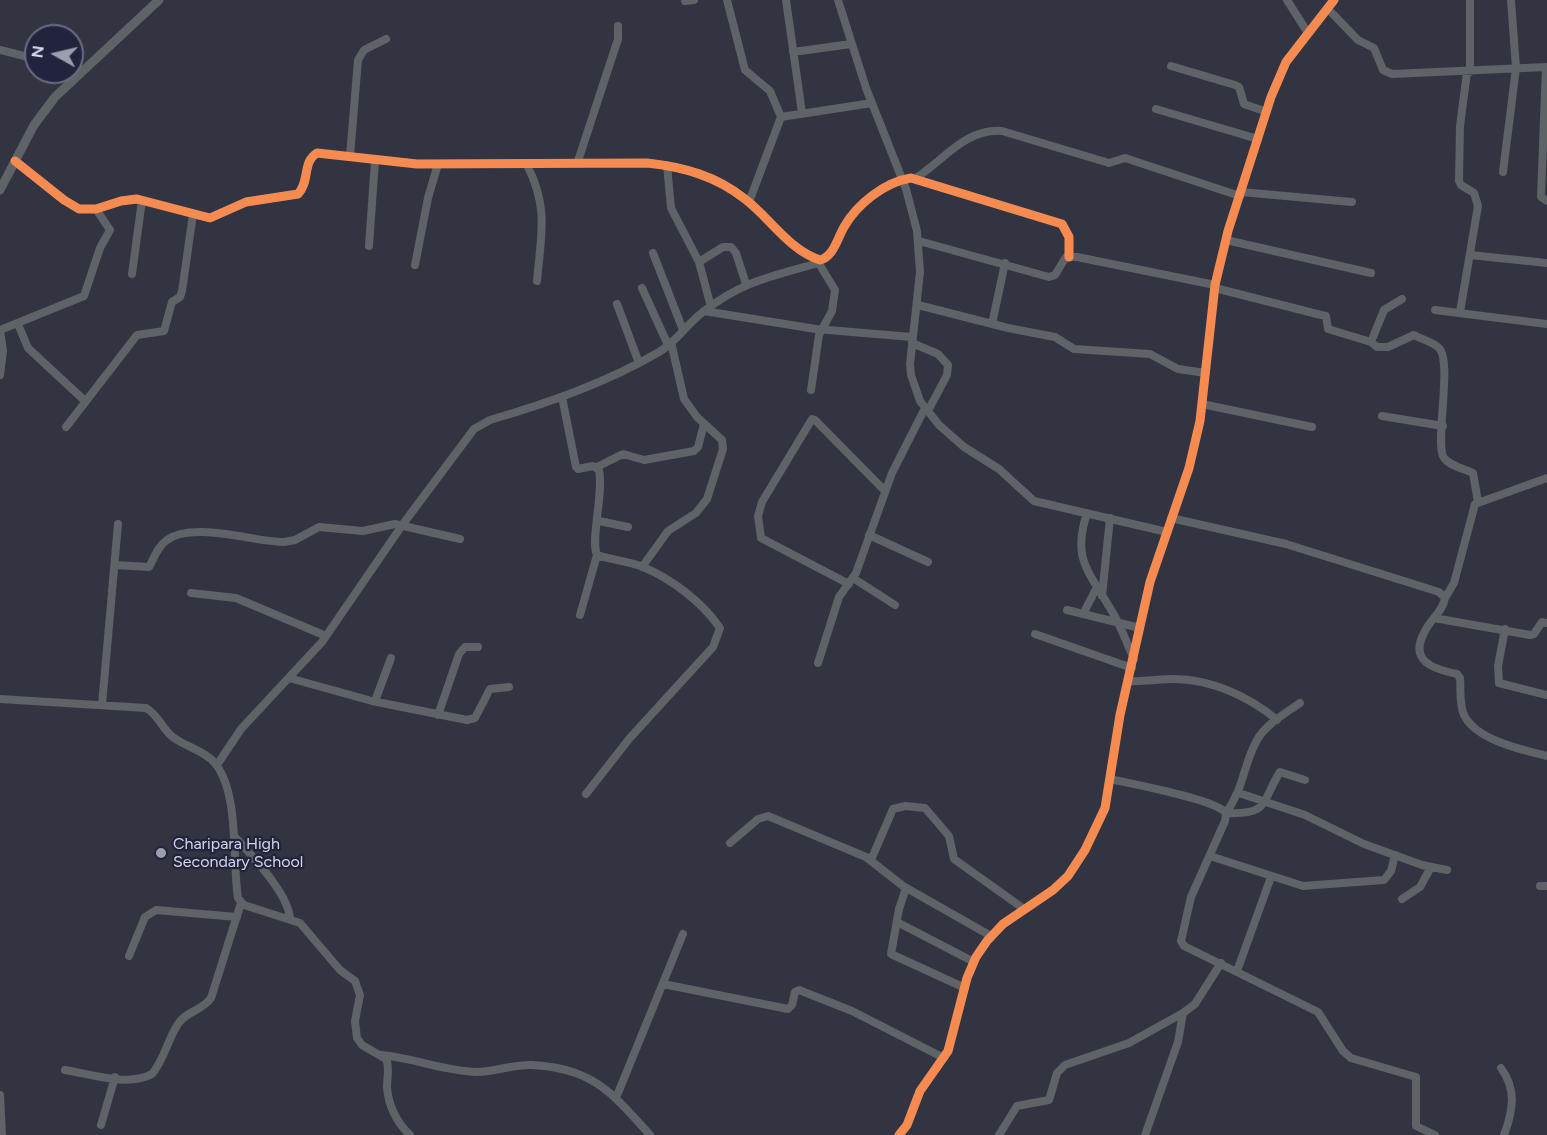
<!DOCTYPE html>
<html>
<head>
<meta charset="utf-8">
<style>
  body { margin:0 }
  #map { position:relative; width:1547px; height:1135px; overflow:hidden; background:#323442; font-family:Figtree,sans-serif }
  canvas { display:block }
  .north { position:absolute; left:24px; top:24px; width:60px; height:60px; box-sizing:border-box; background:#22243e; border:2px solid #696c82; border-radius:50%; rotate:278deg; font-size:16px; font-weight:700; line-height:24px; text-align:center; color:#d4d7e8 }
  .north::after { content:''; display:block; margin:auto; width:21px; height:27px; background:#9b9eae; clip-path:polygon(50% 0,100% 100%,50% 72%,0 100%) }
</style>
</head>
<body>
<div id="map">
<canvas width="1547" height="1135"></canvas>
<div class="north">N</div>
</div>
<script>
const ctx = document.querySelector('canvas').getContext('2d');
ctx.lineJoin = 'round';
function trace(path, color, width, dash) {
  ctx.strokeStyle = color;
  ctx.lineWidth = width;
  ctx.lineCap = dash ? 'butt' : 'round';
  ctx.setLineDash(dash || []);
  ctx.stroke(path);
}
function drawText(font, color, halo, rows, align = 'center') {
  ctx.font = font + ' Figtree,sans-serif';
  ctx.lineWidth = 4.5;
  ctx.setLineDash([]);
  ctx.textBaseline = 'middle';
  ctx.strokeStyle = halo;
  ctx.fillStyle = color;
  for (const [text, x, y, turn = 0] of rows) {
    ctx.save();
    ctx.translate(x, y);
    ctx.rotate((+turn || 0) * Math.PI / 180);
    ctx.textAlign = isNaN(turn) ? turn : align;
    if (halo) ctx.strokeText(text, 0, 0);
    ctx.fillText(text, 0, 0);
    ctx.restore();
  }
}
trace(new Path2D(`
  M727,0L745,70L770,91L781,117
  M786,0L802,113
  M838,0L866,88L906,189L917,231L920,272L910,364L911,375L920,401L939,425L964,447L999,469L1034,501L1167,532
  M1287,0L1308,33
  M685,1L694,0
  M1328,9L1358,40L1374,48L1383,70L1392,74L1547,67
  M0,50L36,59
  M793,52L851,44
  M1171,66L1235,85L1239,87L1244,104L1267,112
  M1546,67L1541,197L1547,201
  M72,68L82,70
  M1470,72V0
  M1156,109L1258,139
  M350,156L358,60L364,50L386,39
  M15,161L64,200L79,209H96L121,201L137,199L210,218L246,202L298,194C310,182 302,162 317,153L417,164L647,163C684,167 716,176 745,199C770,218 789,250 820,260C834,256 837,239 844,227C857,204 885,182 911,178L1062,224L1069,237V257
  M577,164L618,39V26
  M527,165C549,208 541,235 537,281
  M667,165L671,208L699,262L711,307
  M1503,172L1516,68L1511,0
  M916,178C944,160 966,128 1002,131L1109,163L1125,158L1240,196
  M1241,192L1352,202
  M749,202L781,117L872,103
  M1226,240L1371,273
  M919,241L1049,277L1055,275L1066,257H1077L1215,285
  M369,246L375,161
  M653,253L683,330
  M1470,255L1547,263
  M699,262L723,247H731L736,253L746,284
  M415,265L428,198L438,164
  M132,274L142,200
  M642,288L668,345
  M1215,288L1321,315L1326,316L1328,329L1371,342L1377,347H1388L1414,335C1421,339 1433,342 1439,348C1453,362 1434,445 1444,458C1450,466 1465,469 1473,473L1478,502
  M617,304L639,363
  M918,305L1008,328L1055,337L1074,349L1150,354L1178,369L1206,373
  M1435,310L1547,324
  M704,311L816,329L912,337
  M1460,312L1478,206L1474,193L1461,185L1459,181L1460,126L1467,72
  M18,324L28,348L85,401
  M992,324L1005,263
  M0,330L84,296L100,248L110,230L96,209
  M0,330L3,351L0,375
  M1371,342L1384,310L1402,299
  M912,343L938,354L948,365L947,375L928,411
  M811,390L819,335L832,311L835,290L818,262
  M562,397L576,467L578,469L593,466L599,470C604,492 590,541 597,555C612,560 628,561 643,567C672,579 702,602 720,628L713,647L629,739L586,794
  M1202,404L1312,427
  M1382,416L1443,426
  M66,427L137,335L164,331L172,302L180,297L182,291L193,214
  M597,467L623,454L644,460L694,451L698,447L704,424
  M1087,513C1072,559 1088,570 1110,608C1120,623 1126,642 1134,659
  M1171,518L1286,544L1439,592L1445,598C1443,611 1431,619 1425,631C1408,661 1433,669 1457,674L1460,678C1461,689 1459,705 1464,715C1476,740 1522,750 1547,756
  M599,521L628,527
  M869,535L928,562
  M115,565L149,567C154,558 158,546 167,540C193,521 254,542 284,542L295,540L319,527L363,531L395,524L460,539
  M642,567L668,531L696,513L707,499L723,449L722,440L697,417L684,399L671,342
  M853,578L895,605
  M849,584L761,538L758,516L762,502L812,419L815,420L885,491
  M191,593L236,598L326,636
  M1102,596L1110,518
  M1445,598L1454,583L1475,504L1547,478
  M1067,610L1140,628
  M1083,614L1096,589
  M580,615L597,555
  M1434,618L1530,635L1534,634L1542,622L1547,623
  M1505,629L1498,666L1499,683L1547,695
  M1035,634L1132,668
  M818,663L839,597L856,573L892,473L925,408
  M289,678L372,701L467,720L475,718L490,689L509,687
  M1128,681C1144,682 1159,679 1174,679C1211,679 1250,697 1277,720
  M0,699L146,708C159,715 162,730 174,738C187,747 204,751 214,762C240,792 232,862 238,898L244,905L300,923L340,970L355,981L360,995L355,1021L357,1038L362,1045L386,1059C390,1068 387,1077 387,1087C388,1105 397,1123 410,1135
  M375,701L391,658
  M1300,703C1286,713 1266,724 1257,740C1243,765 1245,786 1226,813C1270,815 1261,802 1280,772L1305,780
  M102,705L118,524
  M438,715L459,654L465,647H478
  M217,765L241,729L322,642L403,524L474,429L490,420C548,403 606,383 659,352C676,342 687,324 703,312C741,282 769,277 815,264L820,260
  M1110,779C1132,784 1215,799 1226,813L1225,821L1191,897L1181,941L1184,946L1318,1012L1343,1051L1351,1058L1416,1077V1126L1435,1135
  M1239,793L1305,815L1364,844L1422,865L1447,870
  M235,837C251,855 289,894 290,919
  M730,843L758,819L768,816L866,857L903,886L991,936
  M1210,856L1303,886L1384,880L1391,871L1395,855
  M871,860L893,809L905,806L925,808L949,836L954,859L1024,909
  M1540,886H1547
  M906,888L899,909L891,954L965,988
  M1402,899L1420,887L1431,867
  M897,922L974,962
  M129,956L145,917L156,910L237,917
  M1237,971L1271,877
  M663,984L788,1009L792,1005L795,992L799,990L852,1011L944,1058
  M381,1055C414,1058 444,1071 477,1072C495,1072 513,1064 532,1065C593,1068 612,1093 650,1135
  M1501,1068C1517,1090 1513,1111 1504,1135
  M65,1070C90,1074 129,1087 152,1074C164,1060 168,1039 178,1024C186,1011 202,1011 211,998L241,903
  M0,1095L2,1135
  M616,1098L683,934
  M101,1125L115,1077
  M899,1135L907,1125L920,1091L948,1051L967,978L976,957L987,941L1003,924L1053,890L1068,876L1085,850L1105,808L1120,715L1150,582L1189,468L1200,421L1215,285L1228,231L1271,97L1286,62L1334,0
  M999,1135L1017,1106L1049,1100L1057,1073L1065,1065L1129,1043L1183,1013L1195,1004L1221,963
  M1145,1135L1178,1042L1183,1013`), '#5d6366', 8);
trace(new Path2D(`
  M0,190L34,125L55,97L159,0`), '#5d6366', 9);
trace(new Path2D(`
  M15,161L64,200L79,209H96L121,201L137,199L210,218L246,202L298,194C310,182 302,162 317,153L417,164L647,163C684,167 716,176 745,199C770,218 789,250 820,260C834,256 837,239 844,227C857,204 885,182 911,178L1062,224L1069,237V257
  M899,1135L907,1125L920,1091L948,1051L967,978L976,957L987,941L1003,924L1053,890L1068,876L1085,850L1105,808L1120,715L1150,582L1189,468L1200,421L1215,285L1228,231L1271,97L1286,62L1334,0`), '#f68b52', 9);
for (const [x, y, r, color] of [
  [161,853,6,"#9b9eae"]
]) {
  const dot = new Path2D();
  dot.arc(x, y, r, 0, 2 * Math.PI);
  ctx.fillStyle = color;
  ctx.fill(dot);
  trace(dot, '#22243e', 2);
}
drawText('16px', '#d4d7e8', '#22243e', [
  ["Charipara High",173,844],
  ["Secondary School",173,862]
], 'left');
</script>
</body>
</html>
